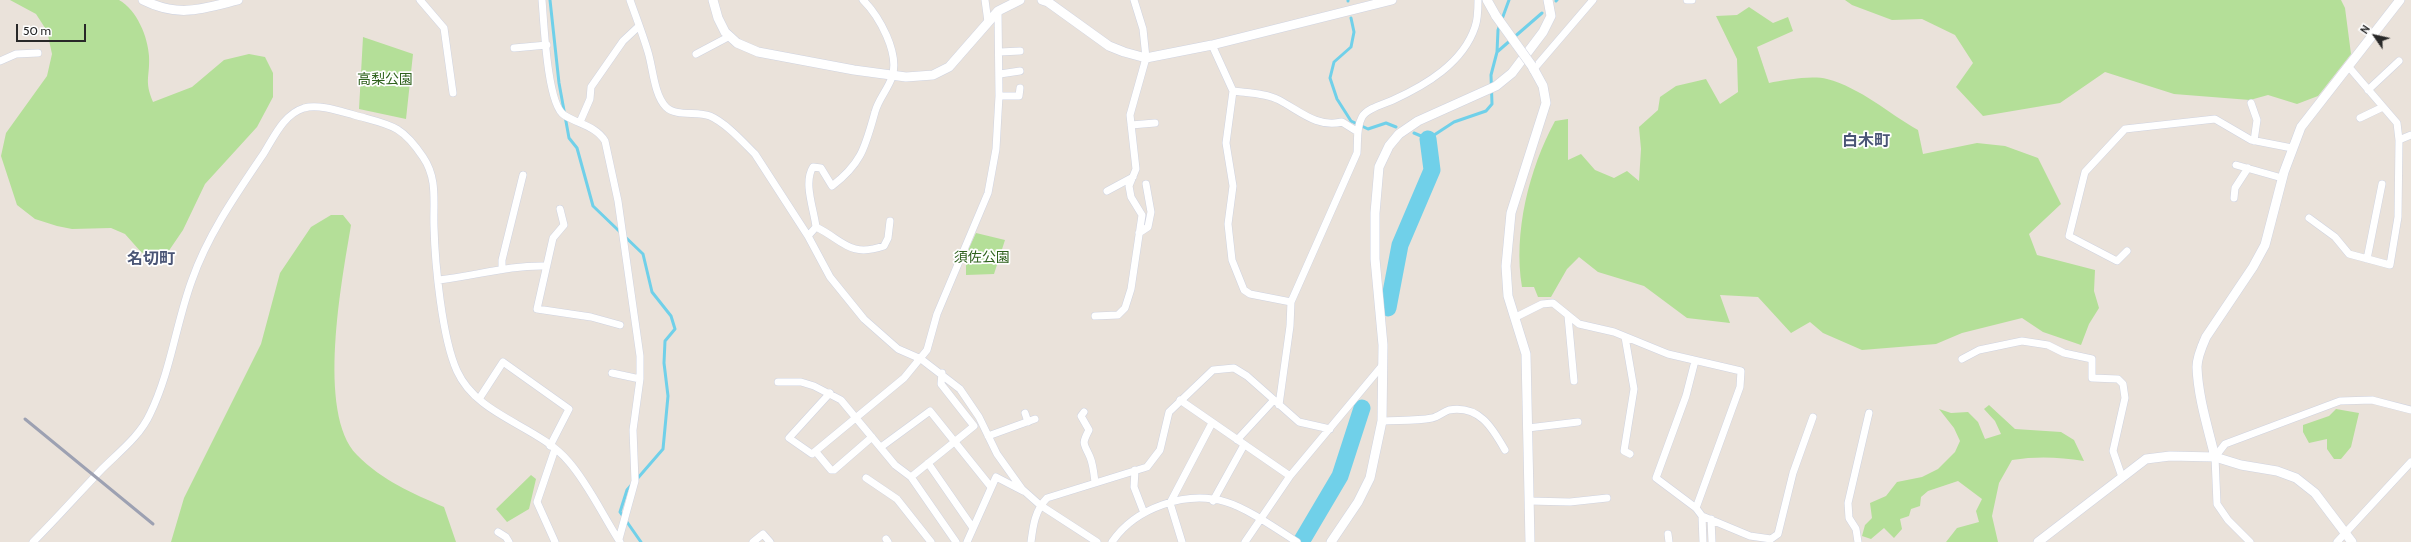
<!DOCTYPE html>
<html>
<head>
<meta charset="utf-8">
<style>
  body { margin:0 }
  #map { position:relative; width:2411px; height:542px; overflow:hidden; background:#eae2da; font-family:Cabin,sans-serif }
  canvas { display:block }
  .north { position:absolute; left:2355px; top:16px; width:40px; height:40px; -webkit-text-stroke:3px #fff; paint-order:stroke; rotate:304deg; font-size:11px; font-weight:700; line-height:16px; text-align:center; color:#282828 }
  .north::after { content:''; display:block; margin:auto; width:14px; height:18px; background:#282828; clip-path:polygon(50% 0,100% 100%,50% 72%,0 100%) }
  .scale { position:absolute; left:16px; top:24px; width:70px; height:18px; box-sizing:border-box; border:2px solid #282828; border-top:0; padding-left:5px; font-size:12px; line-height:14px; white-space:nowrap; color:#282828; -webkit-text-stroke:3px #fff; paint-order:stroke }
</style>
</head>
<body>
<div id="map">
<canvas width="2411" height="542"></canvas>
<div class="north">N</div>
<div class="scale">50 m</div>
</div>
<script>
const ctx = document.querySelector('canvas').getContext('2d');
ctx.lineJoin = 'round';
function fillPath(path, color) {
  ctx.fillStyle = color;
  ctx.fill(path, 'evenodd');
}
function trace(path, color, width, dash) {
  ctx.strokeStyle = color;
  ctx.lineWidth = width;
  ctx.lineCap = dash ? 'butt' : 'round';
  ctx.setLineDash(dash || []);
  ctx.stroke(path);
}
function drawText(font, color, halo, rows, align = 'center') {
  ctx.font = font + ' Cabin,"Noto Sans JP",sans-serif';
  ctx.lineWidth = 3.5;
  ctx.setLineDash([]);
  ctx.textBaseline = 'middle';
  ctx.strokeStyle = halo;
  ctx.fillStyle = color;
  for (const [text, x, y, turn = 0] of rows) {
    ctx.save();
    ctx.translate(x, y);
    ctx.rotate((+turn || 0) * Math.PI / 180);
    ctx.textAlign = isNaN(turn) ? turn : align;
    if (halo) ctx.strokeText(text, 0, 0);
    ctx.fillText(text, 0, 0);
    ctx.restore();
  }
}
fillPath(new Path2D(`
  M10,0H119C137,10 148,37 149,56C150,78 144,80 153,102L192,87L224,60L249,54L265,57L273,73V97L257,127L205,184L183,230L168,252L154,258L141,252L125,234L111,228L72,229L57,226L35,219L17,205L1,156L6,133L47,76L52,54L47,31L36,14Z
  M1845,0H2341L2345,8L2351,54L2318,96L2297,104L2268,95L2250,100L2174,94L2105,72L2060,103L1983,116L1956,87L1973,63L1955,35L1922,19L1892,20L1852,5Z
  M1749,7L1773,23L1788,17L1793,31L1757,47L1769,83C1784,80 1812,75 1827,79C1861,88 1888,113 1918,130L1923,154L1977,143L2005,146L2038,158L2061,204L2029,234L2037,255L2095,270L2094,291L2099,308L2089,324L2081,345L2043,332L2022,318L1962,333L1936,344L1862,350L1823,333L1810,322L1791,333L1758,297L1720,295L1730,323L1687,318L1644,286L1598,272L1579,257L1567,269L1551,297H1538L1534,287H1522C1513,233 1529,169 1555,121L1568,119V160L1581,154L1595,170L1614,178L1627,171L1639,181L1641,149L1639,127L1658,110L1660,97L1676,86L1706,79L1720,104L1738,92L1737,59L1716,16L1737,15Z
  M363,37L413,54L406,119L359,109Z
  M331,215H343L351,225C342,280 316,413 357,455C383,481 412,493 444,507L456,542H171L184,498L261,344L280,273L311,227Z
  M976,233L1005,240L994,274L966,275V255Z
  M1989,405L2015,429L2061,432L2074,440L2084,461C2059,457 2037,456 2012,460L1999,483L1992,516L1998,542H1946L1957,528L1979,522L1976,511L1982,499L1958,481L1928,491L1921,497L1920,506L1911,509L1909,516L1900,519L1902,529L1894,538L1884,528L1871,539L1862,536L1865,525L1872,518L1870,503L1886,496L1897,482L1922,477L1938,469L1955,452L1960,441L1954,428L1939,409L1951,413L1968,412L1978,422L1985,439L2001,434L1995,421L1984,409Z
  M2336,409L2359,413L2351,447L2341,459H2334L2327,449V439L2309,443L2303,432V425L2329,416Z
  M531,475L536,479L529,509L507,522L496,509Z`), '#b4df98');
trace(new Path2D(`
  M550,0L559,83L569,138L577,148L593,206L643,254L652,292L671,316L675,329L665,341L664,363L668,396L663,449L637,479
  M1348,0V1
  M1556,1L1557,0
  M1351,18L1354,32L1351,47L1334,62L1330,78L1337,99L1351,121L1368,129L1386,123L1396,127
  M1497,52L1498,30L1509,0
  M1414,133L1428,139L1454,122L1486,111L1492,104L1491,75L1497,52L1542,13
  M633,483L627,490L620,512L641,542`), '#70d0e9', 3);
trace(new Path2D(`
  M1388,308L1400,245L1432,170L1428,139
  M1301,542L1340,476L1362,408`), '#70d0e9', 17);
const minor = new Path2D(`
  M420,0L444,28L453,93
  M542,0C544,22 547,104 564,115C578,124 596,126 605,141L618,201L640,356V379L633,430L635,481L619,539
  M630,0C636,17 643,35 648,52C653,68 654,95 666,107C676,117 697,111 710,116C726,123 743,142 755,154L808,236L830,277L864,319L898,349L921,359L960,389L979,417L997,454L1022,489L1040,505L1097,542
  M985,0L988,22
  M1687,0H1692
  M1212,45L1233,91L1226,143L1233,186L1228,224L1232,260L1244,290L1250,294L1291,302
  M514,48L547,45
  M1000,52L1020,51
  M696,54L730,36
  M0,61L16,54L38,53
  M1533,70L1593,0
  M1000,74L1020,71
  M2368,90L2399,61
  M1233,91C1247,93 1266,93 1279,100C1300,111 1317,128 1342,122L1358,132
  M999,96H1019L1020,88
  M2251,103L2257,120L2254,141
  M2360,118L2383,107
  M580,122L590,99L591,87L623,41L639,26
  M1131,125L1155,123
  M2399,140L2411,135
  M2236,165L2282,178
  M1107,191L1133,177
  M2234,198L2235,188L2248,168
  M560,209L564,225L553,238L537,309L591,317L620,325
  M2309,218L2335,237L2349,254L2390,265L2398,217L2399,140L2397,123L2348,66
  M816,227C843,240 849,258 884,246L888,238L890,221
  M1139,233L1148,227L1151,212L1146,184
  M808,236L816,227C814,209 803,183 813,167L821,168L832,186C862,163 865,147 875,112C878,100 888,89 892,77C900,53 879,16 863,0
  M2127,251L2117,261L2069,236L2085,172L2125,129L2215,119L2251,140L2292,148
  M2367,259L2382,184
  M502,268V260L523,175
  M439,280C475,276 509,265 546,266
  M1095,316L1118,315L1125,308L1131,289L1142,215L1131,197L1129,186L1136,169L1130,115L1146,58L1143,29L1134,0
  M1568,316L1574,381
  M1516,317L1542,304L1553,303L1579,324L1614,332L1668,354L1741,371L1740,387L1696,508
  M1625,337L1634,389L1624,451L1630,454
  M1962,359L1979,350L2022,341L2048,345L2064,353L2092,359V378L2118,379L2123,384L2125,398L2113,451L2122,477
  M1695,361L1686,396L1656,478L1696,508L1702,516L1750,536L1771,539L1778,534L1793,473L1813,417
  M612,373L640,379
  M778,382H801L814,386L841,400L895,465L911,477L956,542
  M830,393L789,438L812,454L904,378L927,350L937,314L988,193L996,149L999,96L998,11
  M479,399L503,362L569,409L550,446
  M1180,400L1290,476
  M1279,405L1290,326L1291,302L1357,153C1358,142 1356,128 1362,117C1367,108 1384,104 1393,100C1426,85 1463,63 1475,27C1478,19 1478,9 1478,0
  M1084,412L1081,416L1089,430C1081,445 1084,443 1090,457C1093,464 1094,474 1095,482
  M1025,413L1028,422
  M1382,421C1399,420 1416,421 1432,418C1438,417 1443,412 1449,410C1479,405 1492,427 1505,450
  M1528,428L1578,422
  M988,436L1035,419
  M1237,440L1273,401
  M881,447L930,411L991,487
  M816,452L831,470H834L872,437
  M928,463L973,528
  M1135,470L1134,487L1144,513
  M911,477L974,426L941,384L942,373
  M866,478L897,499L931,542
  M1213,501L1244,445
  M1529,501L1570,502L1607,498
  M1702,516L1703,542
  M1711,519L1712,542
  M498,532L506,537L509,542
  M1668,534L1669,542
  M886,539L888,542
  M33,542C57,518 79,493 102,469C119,452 140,436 150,414C171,371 176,323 192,280C208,234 237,193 264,153C274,137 284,114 304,108C319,104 339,111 354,115C390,125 401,124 423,157C438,179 433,202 434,227C435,264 442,338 457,371C478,417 538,425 569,462C589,485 603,516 620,542
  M555,542L537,502L555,449
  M753,542L763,534L770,542
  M967,542L996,477L1023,491
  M1031,542C1033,526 1035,510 1047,498L1147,467L1160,450L1169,412L1213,370L1234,368L1247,376L1299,422L1330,429
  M1112,542C1135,508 1186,490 1226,502C1247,508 1278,530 1297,542
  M1182,542L1170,503L1212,423
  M1245,542L1290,476L1381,367
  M1858,542L1856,529L1849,518L1848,503L1869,413
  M2250,542L2228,520L2217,504L2215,457L2225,444L2340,401L2372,400L2411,410
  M2337,542L2411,462`);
const tertiary = new Path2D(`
  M143,0C179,18 202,9 238,0
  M713,0L718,18L725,32L737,43L758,52L854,70L906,77L933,75L949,67L998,11L1020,0
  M1042,0L1048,2L1109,46L1124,52L1146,58L1212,45L1392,0
  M1487,0L1496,16
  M2215,457C2208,428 2198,397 2197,367C2197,357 2202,346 2206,337L2253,267L2265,245L2284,172L2301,127L2400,0
  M1331,542L1358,502L1370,478L1382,421L1383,345L1375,259V213L1379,167L1389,146L1399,134L1418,121L1496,86L1512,73L1543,32L1551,16L1548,0
  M1530,542L1526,354L1508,296L1506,266L1511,213L1546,103L1543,86L1532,66
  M2038,542L2146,459L2170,456L2215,457L2241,465L2277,471L2296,478L2315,493L2352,542`);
trace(minor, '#cfd3e0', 8);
trace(tertiary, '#cfd3e0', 10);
trace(minor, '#fff', 7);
trace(tertiary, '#fff', 9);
trace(new Path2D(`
  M25,419L153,524`), '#9da1b2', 3);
const tertiaryBridge = new Path2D(`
  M1496,16L1532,66`);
trace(tertiaryBridge, '#cfd3e0', 10, []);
trace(tertiaryBridge, '#fff', 9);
drawText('14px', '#2e611c', '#fff', [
  ["高梨公園",385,80],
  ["須佐公園",982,258]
]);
drawText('bold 16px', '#4a5576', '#fff', [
  ["白木町",1866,141],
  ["名切町",151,259]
]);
</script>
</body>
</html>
